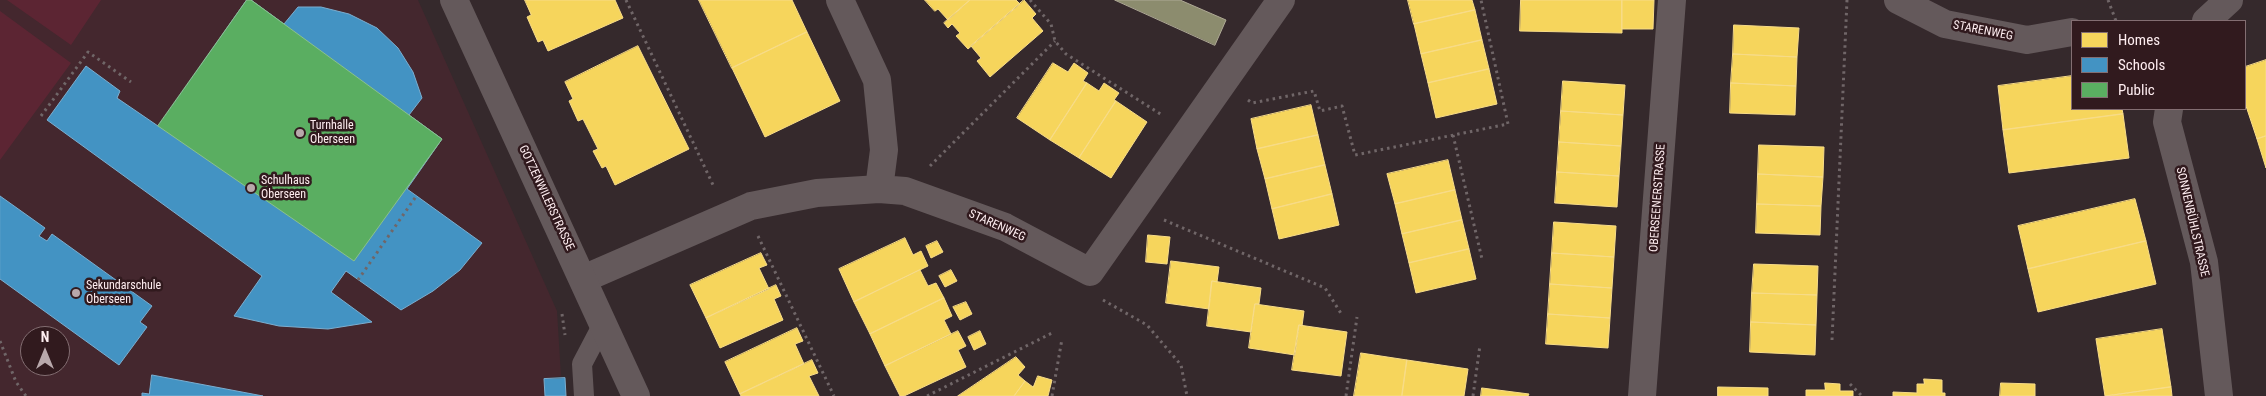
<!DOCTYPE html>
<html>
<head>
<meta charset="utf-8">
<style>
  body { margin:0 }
  #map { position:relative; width:2266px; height:396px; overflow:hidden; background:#35292c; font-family:"Roboto Condensed",sans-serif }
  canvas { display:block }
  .legend { position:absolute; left:2071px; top:20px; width:175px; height:90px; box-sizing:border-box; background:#311a1e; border:1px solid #836e72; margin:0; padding:6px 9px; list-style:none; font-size:15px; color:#feedf0 }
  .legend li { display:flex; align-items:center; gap:10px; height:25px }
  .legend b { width:25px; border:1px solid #836e72 }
  .north { position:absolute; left:20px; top:326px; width:50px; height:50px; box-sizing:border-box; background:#311a1e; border:1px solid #836e72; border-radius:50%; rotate:0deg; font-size:14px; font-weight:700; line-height:20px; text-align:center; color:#feedf0 }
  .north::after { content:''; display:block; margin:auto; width:18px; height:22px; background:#b8a8ab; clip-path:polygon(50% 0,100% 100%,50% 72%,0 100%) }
</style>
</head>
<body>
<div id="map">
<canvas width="2266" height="396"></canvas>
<ul class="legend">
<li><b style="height:14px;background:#f6d55c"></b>Homes</li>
<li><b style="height:14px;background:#4393c3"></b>Schools</li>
<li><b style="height:14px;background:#5aae61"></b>Public</li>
</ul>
<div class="north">N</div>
</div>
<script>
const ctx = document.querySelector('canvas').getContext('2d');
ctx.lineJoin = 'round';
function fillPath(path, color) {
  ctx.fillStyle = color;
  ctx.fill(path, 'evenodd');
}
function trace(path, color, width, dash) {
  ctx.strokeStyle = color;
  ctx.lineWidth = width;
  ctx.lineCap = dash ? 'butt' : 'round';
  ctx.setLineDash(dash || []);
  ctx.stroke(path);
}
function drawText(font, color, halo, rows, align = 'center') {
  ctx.font = font + ' "Roboto Condensed",sans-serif';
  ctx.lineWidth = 5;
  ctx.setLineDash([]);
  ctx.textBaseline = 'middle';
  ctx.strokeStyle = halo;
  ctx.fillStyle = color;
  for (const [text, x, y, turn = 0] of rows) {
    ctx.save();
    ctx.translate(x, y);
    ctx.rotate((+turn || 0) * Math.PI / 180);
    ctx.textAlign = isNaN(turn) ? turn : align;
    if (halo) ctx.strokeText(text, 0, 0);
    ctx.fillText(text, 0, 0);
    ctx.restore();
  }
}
fillPath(new Path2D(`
  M0,0H418L557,311L561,376L544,379L545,396H0ZM30,336H60V366H30Z`), '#44272e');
fillPath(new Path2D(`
  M7,0H101L71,45Z
  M0,11L71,63L0,160Z`), '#5c2533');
const homes = new Path2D(`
  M525,0H615L623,18L548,51L543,40L538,42L527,17L531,15Z
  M699,0H792L807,32L732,68Z
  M925,0H970L948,20L938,9L935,11Z
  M970,0H1016L1020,4L968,49L956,36L960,33L952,24L948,28L944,23Z
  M1024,0L1036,14L1032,18L1043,31L990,77L977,61L981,58L971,46Z
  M1408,0H1472L1475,10L1414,24Z
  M1521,0H1622V33L1520,31Z
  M1622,0H1654L1653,29H1622Z
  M1475,10L1482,40L1421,54L1414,24Z
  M1734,25L1799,28L1797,57L1733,54Z
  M807,32L840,101L765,137L732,68Z
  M1482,40L1489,69L1428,83L1421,54Z
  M638,46L689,149L615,185L606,166L602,168L593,151L598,149L583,119L578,121L569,101L573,99L565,82Z
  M1733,54L1797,57L1796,86L1731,83Z
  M2266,60V136L2257,139L2245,103V67Z
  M1053,63L1068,72L1074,63L1088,73L1083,81L1087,83L1050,140L1017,118Z
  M1489,69L1497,104L1436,118L1428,83Z
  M2072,76V109H2122L2123,114L2003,130L1998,86Z
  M1563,81L1625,85L1623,115L1561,111Z
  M1087,83L1099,91L1104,83L1119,93L1114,100L1116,101L1079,158L1050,140Z
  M1731,83L1796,86L1795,115L1730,113Z
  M1116,101L1147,122L1111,178L1079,158Z
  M1311,105L1318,135L1257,149L1251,119Z
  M1561,111L1623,115L1621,146L1559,142Z
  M2123,114L2129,158L2009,173L2003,130Z
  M1318,135L1325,165L1265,179L1257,149Z
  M2266,136V168L2257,139Z
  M1559,142L1621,146L1619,176L1557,172Z
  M1759,145L1824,147L1823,177L1758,174Z
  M1448,160L1455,190L1395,204L1387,174Z
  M1325,165L1332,194L1272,209L1265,179Z
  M1557,172L1619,176L1617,207L1555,203Z
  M1758,174L1823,177L1821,206L1757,204Z
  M1455,190L1462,220L1402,234L1395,204Z
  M1332,194L1339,225L1279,239L1272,209Z
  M2135,199L2146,241L2028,269L2018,226Z
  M1757,204L1821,206L1820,235L1756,233Z
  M1462,220L1469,249L1409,263L1402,234Z
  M1554,222L1616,226L1614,257L1552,253Z
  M1148,235L1170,237L1167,264L1146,262Z
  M905,238L913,255L921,251L928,266L854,302L839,269Z
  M937,241L943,252L931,258L926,246Z
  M2146,241L2156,284L2038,312L2028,269Z
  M1469,249L1476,279L1416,293L1409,263Z
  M761,253L767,265L759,268L769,289L706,318L690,285Z
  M1552,253L1614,257L1612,288L1550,284Z
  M1171,261L1219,267L1217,282L1212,281L1209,309L1166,303Z
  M1754,264L1818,266L1817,295L1752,293Z
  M920,270L928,286L936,283L944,298L870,334L854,302Z
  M951,270L957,281L945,287L939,276Z
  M1212,281L1261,288L1259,304H1255L1251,332L1207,326Z
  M1550,284L1612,288L1610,318L1548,314Z
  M776,285L781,296L774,299L783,320L720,348L706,318Z
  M1752,293L1817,295L1816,325L1751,322Z
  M944,298L952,316L944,320L951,334L885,366L870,334Z
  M966,302L972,314L960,320L953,307Z
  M1255,304L1304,311L1302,326L1299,325L1295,355L1249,348Z
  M1548,314L1610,318L1608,348L1546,344Z
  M1751,322L1816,325L1815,355L1750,352Z
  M1299,325L1347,332L1341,376L1292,370Z
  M797,328L803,341L795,344L804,364L740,394L725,362Z
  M2162,329L2171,387L2105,396L2096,339Z
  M958,331L966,346L958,350L966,367L904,396H900L885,366Z
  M980,331L986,344L974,350L968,337Z
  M1361,353L1407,360L1402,396H1354Z
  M1016,357L1025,367L1018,375L1025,381L1014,396H958Z
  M812,360L818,373L809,376L819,396H741L740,394Z
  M1407,360L1468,369L1464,396H1402Z
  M1038,376L1052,380L1048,396H1014L1025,381L1033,387Z
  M1924,379L1942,380V393H1945V396H1893V392L1917,393V384H1924Z
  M1825,383L1840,384V391H1853V396H1806V390H1825Z
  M2001,383L2035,384V396H2000Z
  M1718,387L1768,388V396H1718Z
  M2171,387L2172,396H2106Z
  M1482,388L1529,394L1528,396H1481Z`);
fillPath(homes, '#f6d55c');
trace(homes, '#f8dc88', 1);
const schools = new Path2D(`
  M247,0H251L284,24L298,7H321L349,14L377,28L398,48L413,72L422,98L409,115L442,139L407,189L482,243L460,270L433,291L401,310L346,271L331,292L372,322L328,329L279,326L234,316L262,276L47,120L86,66L120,91L117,98L158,126Z
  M0,196L45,228L39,236L47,241L52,234L152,306L140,322L147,327L119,365L0,279Z
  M152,375L263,396H142V393L149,394Z
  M565,378L566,396H545L544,379Z`);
fillPath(schools, '#4393c3');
trace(schools, '#7baed0', 1);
const public = new Path2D(`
  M247,0H251L442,139L354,261L158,126Z`);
fillPath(public, '#5aae61');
trace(public, '#8bc18c', 1);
const industry = new Path2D(`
  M1115,0H1180L1226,20L1215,45Z`);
fillPath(industry, '#8c8c6e');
trace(industry, '#aea995', 1);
trace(new Path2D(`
  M626,0L714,187
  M1030,0L1051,24L1055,41L1066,54L1162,115
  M2108,0L2116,21
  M1248,100L1252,103L1314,91L1320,111L1342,106L1355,155L1508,124L1481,0
  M41,116L88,52L131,82
  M1453,135L1482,259
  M930,166L1055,41
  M1164,220L1325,288L1342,315
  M758,236L834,396
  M358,280L417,195
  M1103,300L1147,325L1181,365L1187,396
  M562,314L565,335
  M1832,340L1847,0
  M0,341L16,382L26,396
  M1850,384L1862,396
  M927,396L1052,333
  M1052,396L1062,339
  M1346,396L1357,317
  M1473,396L1480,345`), '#706668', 3, [2.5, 4]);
trace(new Path2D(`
  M584,396L582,364L603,324`), '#64595b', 20);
trace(new Path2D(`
  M840,0L877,80L884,150L879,189
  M1898,0L1945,24L2027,40L2072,32
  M2206,21L2229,0
  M2169,109L2167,122L2204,262L2219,396
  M583,279L751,206L817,193L879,189L905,191L1005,227L1090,272L1281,0
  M1642,396L1672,0`), '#64595b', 28);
trace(new Path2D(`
  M454,0L636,396`), '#64595b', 28);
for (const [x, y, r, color] of [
  [300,133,5,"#b8a8ab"],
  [251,188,5,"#b8a8ab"],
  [76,293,5,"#b8a8ab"]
]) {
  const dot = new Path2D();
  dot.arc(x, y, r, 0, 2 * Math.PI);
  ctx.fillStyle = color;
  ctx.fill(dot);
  trace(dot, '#311a1e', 2);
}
drawText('12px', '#feedf0', '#311a1e', [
  ["STARENWEG",1983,31,11],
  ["GOTZENWILERSTRASSE",546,198,65],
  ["OBERSEENERSTRASSE",1658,198,-86],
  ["SONNENBÜHLSTRASSE",2192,222,77],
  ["STARENWEG",997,226,24]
]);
drawText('12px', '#feedf0', '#311a1e', [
  ["Turnhalle",310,126],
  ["Oberseen",310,140],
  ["Schulhaus",261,181],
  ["Oberseen",261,195],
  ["Sekundarschule",86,286],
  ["Oberseen",86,300]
], 'left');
</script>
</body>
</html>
